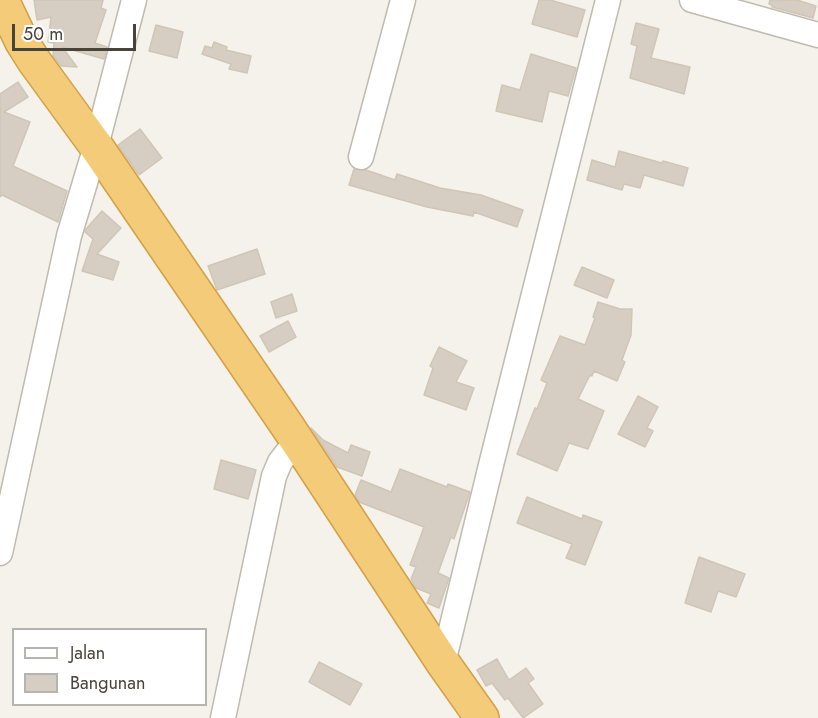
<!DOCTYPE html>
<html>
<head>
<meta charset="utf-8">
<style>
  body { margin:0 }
  #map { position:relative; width:818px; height:718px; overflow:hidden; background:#f5f2ec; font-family:Jost,sans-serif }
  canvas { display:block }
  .legend { position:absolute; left:12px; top:628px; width:195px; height:78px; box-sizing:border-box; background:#fff; border:2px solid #b6b4b0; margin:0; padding:8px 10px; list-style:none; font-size:18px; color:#49433a }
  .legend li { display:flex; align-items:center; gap:12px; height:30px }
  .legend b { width:30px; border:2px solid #b6b4b0 }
  .scale { position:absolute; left:12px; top:24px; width:124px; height:27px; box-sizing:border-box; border:3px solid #49433a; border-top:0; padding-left:8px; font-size:18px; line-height:21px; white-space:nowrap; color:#49433a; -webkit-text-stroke:4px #fff; paint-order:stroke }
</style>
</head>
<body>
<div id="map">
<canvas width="818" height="718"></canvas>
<ul class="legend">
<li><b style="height:8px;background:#fff"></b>Jalan</li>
<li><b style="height:16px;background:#d6cec2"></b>Bangunan</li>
</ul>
<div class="scale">50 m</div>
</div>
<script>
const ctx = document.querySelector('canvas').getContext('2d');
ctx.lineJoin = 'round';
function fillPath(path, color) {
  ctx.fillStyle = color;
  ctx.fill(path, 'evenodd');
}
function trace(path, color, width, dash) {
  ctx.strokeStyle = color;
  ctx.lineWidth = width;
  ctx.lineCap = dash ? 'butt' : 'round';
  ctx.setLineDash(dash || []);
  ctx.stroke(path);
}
const building = new Path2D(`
  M34,0H103L101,8L106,10L95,43L107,47L104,59L62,47L77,67L61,66L53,56L54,43L48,42L51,17L37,20Z
  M539,0H550L585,10L577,37L532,24Z
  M770,0H797L816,6L813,18L772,7V5L769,4Z
  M636,23L659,29L651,58L690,67L684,94L630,78L637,46L631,44Z
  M156,25L183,32L177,58L149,51Z
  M214,42L227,47L226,50L251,56L247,73L229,69L231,64L202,54L205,46L212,48Z
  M531,54L576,68L568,96L549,91L542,122L496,111L502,85L520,90Z
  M18,82L28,97L4,112L30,122L13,166L67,191L58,222L2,195L0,197V94Z
  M140,129L162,158L139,175L118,145Z
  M619,151L662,163L663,161L688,168L683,186L644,175L640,188L624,184L622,190L587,180L592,160L615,167Z
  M354,169L366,170L395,180L397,174L440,188L481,195L523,210L517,227L474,212L473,216L427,207L349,185Z
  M102,211L121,228L97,254L119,262L113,280L82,271L93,239L85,232L86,229Z
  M257,249L265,274L217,290L208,266Z
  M582,267L614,280L607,298L574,285Z
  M292,294L297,311L276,318L271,302Z
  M598,302L620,309H632L631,335L622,360L625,362L617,381L594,371L592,376L590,375L578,399L604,411L588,449L569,443L557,471L517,454L535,408L537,409L547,383L541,380L560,336L585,345L595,318L593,317Z
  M288,321L296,337L269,352L260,336Z
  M439,347L467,361L456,382L474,388L466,410L424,395L433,368L430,366Z
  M638,396L658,407L647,428L653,431L645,447L618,434Z
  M311,428L323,440L348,453L351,445L370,452L362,476L337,467Z
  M221,460L256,470L248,499L214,489Z
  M400,469L447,487L448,484L470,492L454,539L451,537L438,573L449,578L439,608L427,603L431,594L416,588L411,579L416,567L410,565L424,527L359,502L355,495L361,480L391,492Z
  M527,497L582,519L583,515L602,522L585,565L566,558L572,544L517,523Z
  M699,557L745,574L736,597L718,591L711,612L685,603Z
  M497,659L509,680L526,668L534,679L528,683L543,704L523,718L508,698L505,700L492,683L486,686L477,670Z
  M319,662L362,684L350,705L309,682Z`);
fillPath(building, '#d6cec2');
trace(building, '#d0c6b6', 1.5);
const minor = new Path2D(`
  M692,0L818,35
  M361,157L403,0
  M0,553L69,236L96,146L134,0
  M443,663L492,461L608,0
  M223,718L274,476L280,462L297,440`);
const highway = new Path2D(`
  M2,0L22,42L34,61L96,146L288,427L443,663L482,718`);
trace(minor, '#c0baaf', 27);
trace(highway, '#d3a048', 36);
trace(minor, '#fff', 24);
trace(highway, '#f4cb79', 33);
</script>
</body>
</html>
